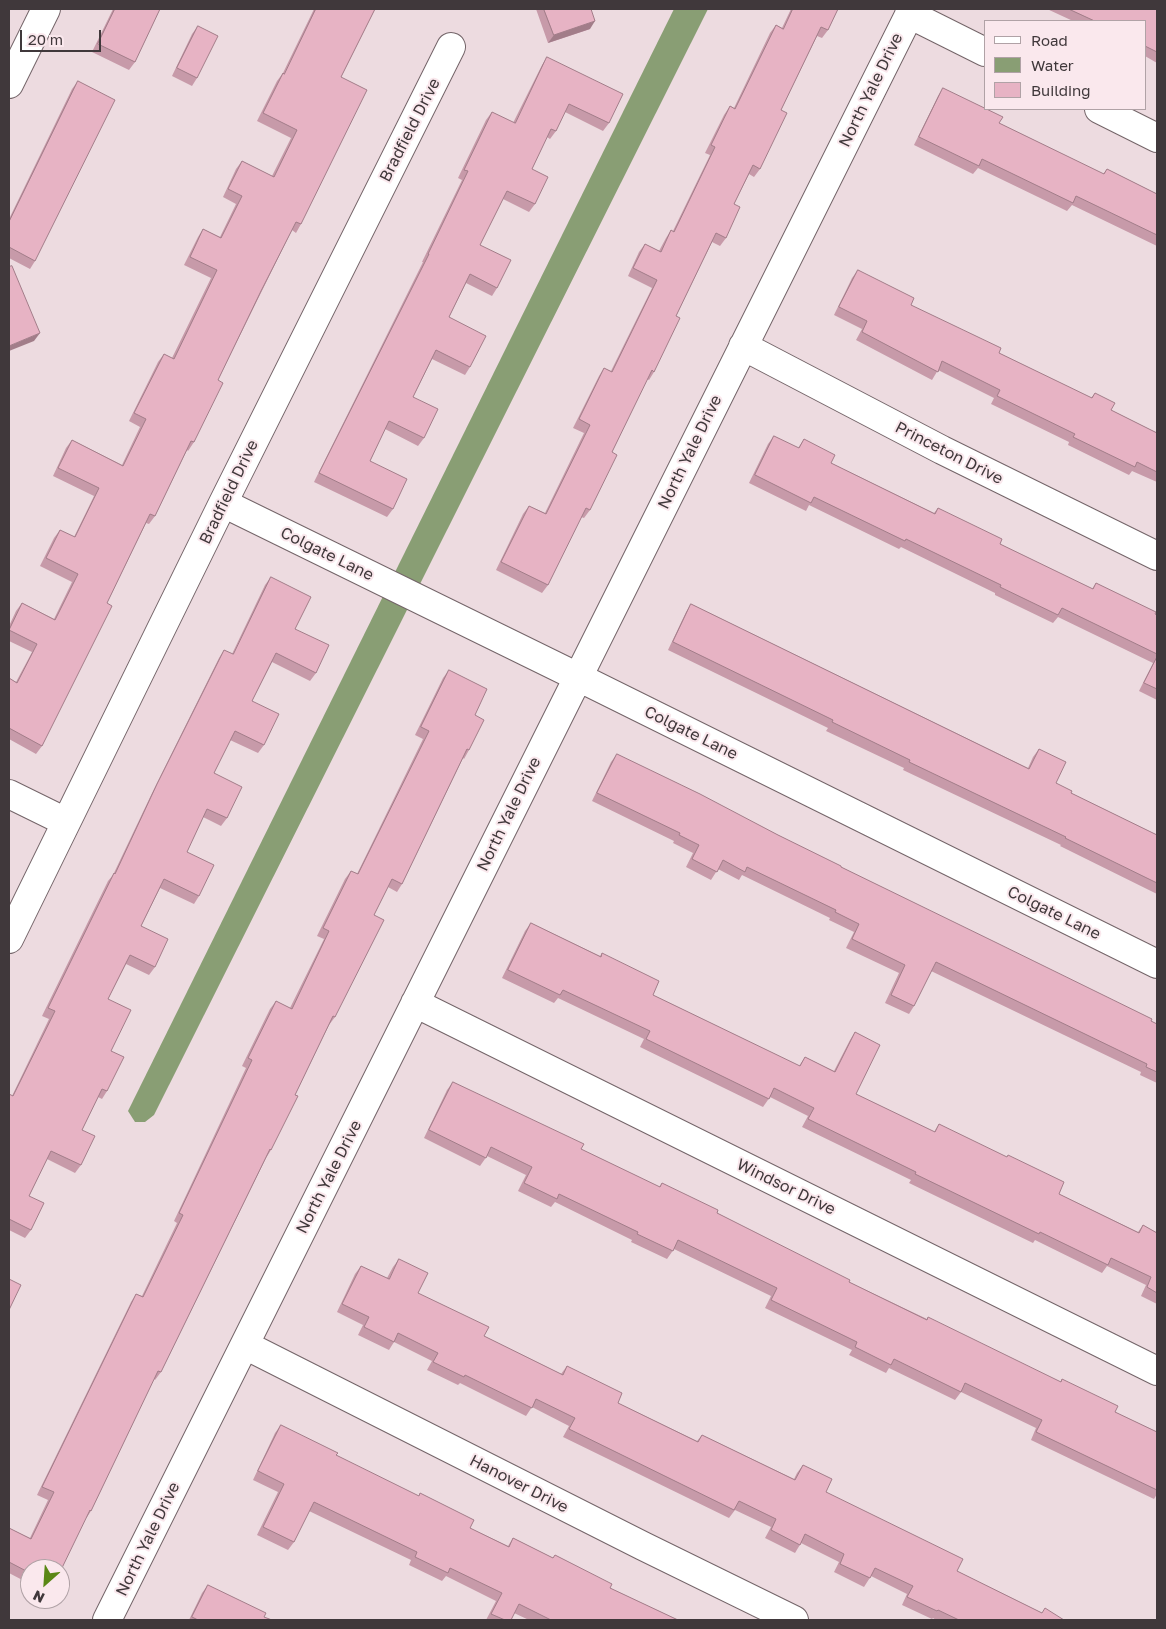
<!DOCTYPE html>
<html>
<head>
<meta charset="utf-8">
<style>
  body { margin:0 }
  #map { position:relative; width:1166px; height:1629px; overflow:hidden; background:#eddbe0; font-family:"Golos Text",sans-serif }
  canvas { display:block }
  .frame { position:absolute; inset:0; border:10px solid #40383b; pointer-events:none }
  .legend { position:absolute; left:984px; top:20px; width:162px; height:90px; box-sizing:border-box; background:#fae8ed; border:1px solid #b0a2a6; margin:0; padding:6px 9px; list-style:none; font-size:15px; color:#40383b }
  .legend li { display:flex; align-items:center; gap:10px; height:25px }
  .legend b { width:25px; border:1px solid #b0a2a6 }
  .north { position:absolute; left:20px; top:1559px; width:50px; height:50px; box-sizing:border-box; background:#fae8ed; border:1px solid #b0a2a6; border-radius:50%; rotate:206deg; font-size:14px; font-weight:700; line-height:20px; text-align:center; color:#40383b }
  .north::after { content:''; display:block; margin:auto; width:18px; height:22px; background:#5a8715; clip-path:polygon(50% 0,100% 100%,50% 72%,0 100%) }
  .scale { position:absolute; left:20px; top:30px; width:81px; height:22px; box-sizing:border-box; border:2px solid #40383b; border-top:0; padding-left:6px; font-size:15px; line-height:18px; white-space:nowrap; color:#40383b; -webkit-text-stroke:4px #fae8ed; paint-order:stroke }
</style>
</head>
<body>
<div id="map">
<canvas width="1166" height="1629"></canvas>
<div class="frame"></div>
<ul class="legend">
<li><b style="height:6px;background:#fff"></b>Road</li>
<li><b style="height:14px;background:#899e74"></b>Water</li>
<li><b style="height:14px;background:#e7b3c4"></b>Building</li>
</ul>
<div class="north">N</div>
<div class="scale">20 m</div>
</div>
<script>
const ctx = document.querySelector('canvas').getContext('2d');
ctx.lineJoin = 'round';
function fillPath(path, color) {
  ctx.fillStyle = color;
  ctx.fill(path, 'evenodd');
}
function trace(path, color, width, dash) {
  ctx.strokeStyle = color;
  ctx.lineWidth = width;
  ctx.lineCap = dash ? 'butt' : 'round';
  ctx.setLineDash(dash || []);
  ctx.stroke(path);
}
function drawText(font, color, halo, rows, align = 'center') {
  ctx.font = font + ' "Golos Text",sans-serif';
  ctx.lineWidth = 4;
  ctx.setLineDash([]);
  ctx.textBaseline = 'middle';
  ctx.strokeStyle = halo;
  ctx.fillStyle = color;
  for (const [text, x, y, turn = 0] of rows) {
    ctx.save();
    ctx.translate(x, y);
    ctx.rotate((+turn || 0) * Math.PI / 180);
    ctx.textAlign = isNaN(turn) ? turn : align;
    if (halo) ctx.strokeText(text, 0, 0);
    ctx.fillText(text, 0, 0);
    ctx.restore();
  }
}
fillPath(new Path2D(`
  M674,9H708L154,1115L145,1122H135L128,1111Z`), '#899e74');
const minor = new Path2D(`
  M909,14L985,52
  M9,84L46,9
  M1099,109L1157,138
  M743,346L942,450L1157,556
  M223,503L578,677L1157,964
  M9,794L66,822
  M9,939L223,503L451,47
  M415,1003L1157,1371
  M245,1345L643,1546L794,1620
  M107,1620L912,9`);
trace(minor, '#746569', 30);
trace(minor, '#fff', 28);
fillPath(new Path2D(`
  M113,9H160L135,62L129,70L92,52Z
  M314,9H375L341,77L301,224L296,233L292,230L218,380L194,442L188,451L187,450L155,516L149,524L146,523L107,603L42,746L36,754L9,739V678L16,682L32,652L9,641V626L16,611L22,603L54,619L72,582L40,566L54,538L60,530L74,537L94,496L53,476L66,448L72,440L122,465L140,427L129,421L158,362L164,354L172,358L211,278L184,265L198,237L203,229L220,237L236,204L223,197L236,169L242,161L272,176L291,138L257,121L277,81L283,73Z
  M536,9H591L590,29L548,43Z
  M791,9H838L828,30L822,38L817,36L781,110L760,169L754,177L749,174L734,204L726,238L720,246L712,242L676,316L654,372L649,380L647,379L612,452L590,510L584,518L581,517L548,585L542,593L496,570L523,514L529,506L545,513L584,433L573,428L599,376L604,368L611,371L652,288L628,276L639,252L645,244L659,251L666,238L671,230L673,231L710,155L705,153L724,115L730,106L734,108L770,33L776,25L782,28Z
  M1047,9H1157V63L1145,56V21H1073Z
  M198,26L197,78L192,86L172,76L192,34Z
  M547,57L609,123L603,131L565,112L556,131L550,139L547,137L532,169L535,204L529,212L503,199L480,245L497,288L492,296L466,283L449,317L470,367L465,375L432,359L413,397L424,438L418,446L385,429L370,461L393,509L387,517L314,482L423,262H422L462,180L458,178L486,120L492,112L513,123L542,65Z
  M78,81L35,261L30,269L9,258V219L72,89Z
  M943,88L999,123L1103,174L1107,169L1157,194V246L1072,205L1067,211L978,168L973,174L914,145L938,96Z
  M858,270L911,305L999,353L1091,398L1095,393L1111,410L1157,433V482L1132,471L1129,475L1068,445L1069,442L991,404L994,398L938,370L932,380L856,340L862,329L834,315L852,278Z
  M774,436L798,448L804,439L831,463L934,513L938,508L1000,544L1092,589L1096,583L1157,615V700L1139,691L1153,663L1058,617L1053,623L995,595V593L901,547L899,549L809,505L806,511L749,483L768,444Z
  M271,577L316,673L310,681L272,662L252,701L264,745L258,753L230,740L214,773L227,818L221,826L203,817L187,852L199,896L194,904L160,888L141,926L155,967L149,975L126,964L108,999L111,1051L107,1091L102,1099L98,1097L82,1130L81,1165L75,1173L47,1159L29,1196L31,1230L25,1238L9,1230V1094L12,1096L49,1019L42,1016L108,881L113,875L152,793L219,658L224,650L232,654L265,585Z
  M691,604L1028,768L1033,757L1039,749L1056,783L1071,793L1157,835V894L1060,846L1061,845L903,770L904,768L826,731L828,728L668,650L686,612Z
  M449,670L475,715L469,750L464,759L463,758L402,884L397,892L388,887L374,915L335,1017L329,1025L295,1095L271,1150L266,1158L161,1372L155,1380L154,1379L91,1511L87,1517L30,1569V1584L9,1573V1528L30,1538L48,1500L37,1495L131,1302L136,1294L142,1296L177,1223L174,1221L246,1068L242,1066L270,1009L276,1001L290,1008L324,939L317,936L345,879L351,871L357,874L423,739L415,735L443,678Z
  M617,754L778,835L841,867L1157,1024V1083L1140,1075L1141,1072L931,971L914,1006L909,1014L885,1003L899,973L846,948L854,932L829,920L830,918L742,875L739,880L718,869L711,880L686,867L693,853L673,843L674,841L592,801L611,762Z
  M531,923L600,956L602,953L653,995L799,1066L805,1057L834,1071L850,1040L855,1032L856,1094L934,1132L939,1124L1059,1194L1138,1232L1143,1225L1157,1233V1304L1141,1296L1146,1285L1107,1266L1102,1273L1035,1240L1033,1243L909,1183L911,1180L802,1127L808,1116L770,1097L763,1107L640,1047L644,1039L558,998L554,1003L502,978L525,931Z
  M453,1082L581,1149L659,1187L662,1183L717,1213L849,1282L927,1319L1060,1382L1062,1379L1115,1412L1157,1432V1494L1154,1499L1031,1440L1036,1428L961,1392L955,1400L889,1368L886,1373L849,1355L852,1350L765,1308L771,1296L674,1249L667,1259L631,1242L632,1240L555,1202L551,1207L518,1191L526,1175L487,1156L480,1166L424,1138L447,1090Z
  M399,1259L418,1293L484,1336L561,1374L567,1366L618,1403L697,1441L702,1435L794,1479L797,1473L803,1465L826,1492L957,1571L1042,1613L1064,1620H936L933,1618L932,1619L902,1605L907,1594L871,1576L864,1587L834,1572L839,1562L801,1543L795,1553L765,1538L771,1527L735,1510L729,1518L563,1437L569,1426L532,1407L526,1416L460,1383L458,1385L427,1370L432,1361L394,1342L389,1350L358,1335L363,1325L337,1312L355,1274L361,1266L387,1278L393,1267Z
  M281,1425L470,1528L508,1546L513,1538L553,1558L555,1555L610,1588L678,1620H529L514,1613L511,1620H486L496,1601L446,1576L442,1581L409,1565L411,1560L309,1511L294,1542L288,1550L257,1535L278,1492L253,1480L275,1433Z
  M208,1585L264,1617L272,1620H189L202,1593Z`), '#c79aa9');
fillPath(new Path2D(`
  M595,21L590,29L548,43L554,35Z
  M40,333L34,341L9,351V346Z`), '#a27d89');
const building = new Path2D(`
  M115,9H160L135,62L98,44Z
  M316,9H375L341,77L367,90L301,224L296,222L261,291L218,380L223,383L194,442L191,441L155,516L150,514L107,603L112,606L42,746L9,728V678L17,683L37,644L9,630L22,603L55,620L78,574L46,558L60,530L75,537L99,488L58,468L72,440L123,466L146,419L134,413L164,354L174,359L217,270L190,257L203,229L221,238L242,196L228,189L242,161L274,177L297,130L263,113L283,73L284,74Z
  M544,9H591L595,21L554,35Z
  M793,9H838L828,30L821,27L781,110L787,113L760,169L753,165L734,204L740,207L726,238L716,233L676,316L680,318L654,372L652,370L612,452L617,455L590,510L586,508L548,585L501,562L529,506L546,514L590,425L579,419L604,368L612,372L657,280L633,268L645,244L661,252L671,230L674,232L715,147L711,145L730,106L735,109L776,25L783,29Z
  M1069,9H1157V52L1145,46V21H1095Z
  M198,26L218,36L197,78L177,68Z
  M547,57L623,94L609,123L569,104L556,131L551,129L532,169L548,177L535,204L507,191L480,245L511,260L497,288L470,274L449,317L486,336L470,367L436,350L413,397L438,409L424,438L389,421L370,461L407,479L393,509L319,473L429,254H428L468,171L464,170L492,112L515,123Z
  M78,81L115,100L35,261L9,247V222Z
  M943,88L1003,117L999,123L1104,174L1107,169L1157,194V235L1076,196L1073,203L982,159L979,166L919,137Z
  M12,266L40,333L9,346V267Z
  M858,270L914,298L911,305L1001,348L999,353L1092,398L1095,393L1115,403L1111,410L1157,433V472L1137,462L1135,467L1073,437L1075,434L997,396L1000,390L942,361L938,372L862,332L867,321L839,307Z
  M774,436L799,448L804,439L835,455L831,463L935,514L938,508L1002,539L1000,544L1093,589L1096,583L1156,612L1155,614L1157,615V654L1062,608L1058,615L1000,587L1001,585L906,539L905,541L814,497L811,503L755,475Z
  M271,577L311,597L295,629L329,645L316,673L276,653L252,701L279,714L264,745L235,731L214,773L242,787L227,818L207,809L187,852L214,865L199,896L164,879L141,926L168,939L155,967L130,955L108,999L131,1010L111,1051L124,1057L107,1091L102,1089L82,1130L95,1136L81,1165L51,1151L29,1196L44,1203L31,1230L9,1219V1094L13,1096L55,1011L48,1008L114,873L115,874L157,784L224,650L233,654Z
  M691,604L1029,769L1039,749L1066,762L1056,783L1072,791L1071,793L1157,835V883L1065,838L1066,837L909,762L910,760L832,722L833,720L673,642Z
  M1157,657V689L1144,683Z
  M449,670L487,689L475,715L484,720L469,750L467,749L402,884L392,879L374,915L384,920L335,1017L333,1016L295,1095L298,1096L271,1150L270,1149L161,1372L158,1371L91,1511L90,1510L60,1572V1569H30V1573L9,1562V1528L31,1539L54,1492L42,1487L136,1294L143,1297L183,1215L179,1213L252,1060L248,1058L276,1001L292,1009L329,931L323,928L351,871L358,874L429,731L421,727Z
  M617,754L700,794L778,835L841,866V867L997,943L1152,1019L1151,1021L1157,1024V1072L1146,1067L1147,1064L936,962L914,1006L891,995L905,965L852,939L859,924L835,912L836,910L747,867L745,872L723,860L717,872L692,859L699,845L679,835L680,833L597,793Z
  M531,923L601,957L602,953L659,981L653,995L800,1066L805,1057L835,1072L855,1032L880,1045L856,1094L935,1132L939,1124L1007,1157L1008,1155L1064,1182L1059,1194L1139,1233L1143,1225L1157,1233V1293L1147,1287L1151,1277L1111,1258L1108,1265L1040,1232L1039,1234L915,1174L916,1172L808,1119L814,1108L774,1088L769,1099L646,1039L650,1031L563,990L560,995L508,970Z
  M453,1082L584,1144L581,1149L660,1187L662,1183L718,1210L717,1213L850,1280L849,1282L927,1320L928,1317L1061,1382L1062,1379L1118,1406L1115,1412L1157,1432V1490L1036,1432L1042,1420L965,1383L961,1392L894,1359L891,1365L855,1347L857,1342L771,1300L777,1288L678,1240L673,1251L637,1234L638,1232L559,1194L557,1199L524,1183L532,1167L491,1147L486,1158L429,1130Z
  M399,1259L428,1273L418,1293L489,1327L484,1336L563,1375L567,1366L622,1393L618,1403L698,1442L702,1435L795,1480L803,1465L832,1479L826,1492L963,1559L957,1571L1042,1613L1045,1608L1064,1620H959L938,1610L937,1611L907,1597L913,1586L875,1568L870,1578L840,1564L844,1554L805,1534L800,1545L771,1530L776,1519L739,1501L734,1510L569,1429L575,1418L536,1399L532,1408L465,1375L464,1377L433,1362L438,1353L398,1333L394,1342L364,1327L369,1317L342,1304L361,1266L389,1279Z
  M9,1279L21,1285L9,1310Z
  M281,1425L338,1453L336,1455L419,1496L420,1493L474,1520L470,1528L509,1547L513,1538L553,1558L555,1555L612,1584L610,1588L678,1620H551L519,1604L511,1620H505L491,1614L502,1593L450,1568L448,1573L415,1557L417,1552L314,1502L294,1542L263,1527L284,1484L258,1471Z
  M208,1585L266,1613L264,1617L272,1620H198L192,1617Z`);
fillPath(building, '#e7b3c4');
trace(building, '#a27d89', 1);
drawText('16px', '#40383b', '#fae8ed', [
  ["North Yale Drive",871,90,-64],
  ["Bradfield Drive",410,130,-63],
  ["North Yale Drive",690,452,-64],
  ["Princeton Drive",949,453,27],
  ["Bradfield Drive",229,492,-64],
  ["Colgate Lane",327,554,26],
  ["Colgate Lane",691,733,26],
  ["North Yale Drive",509,814,-64],
  ["Colgate Lane",1054,913,26],
  ["North Yale Drive",329,1177,-63],
  ["Windsor Drive",786,1187,26],
  ["Hanover Drive",519,1484,27],
  ["North Yale Drive",148,1539,-64]
]);
</script>
</body>
</html>
